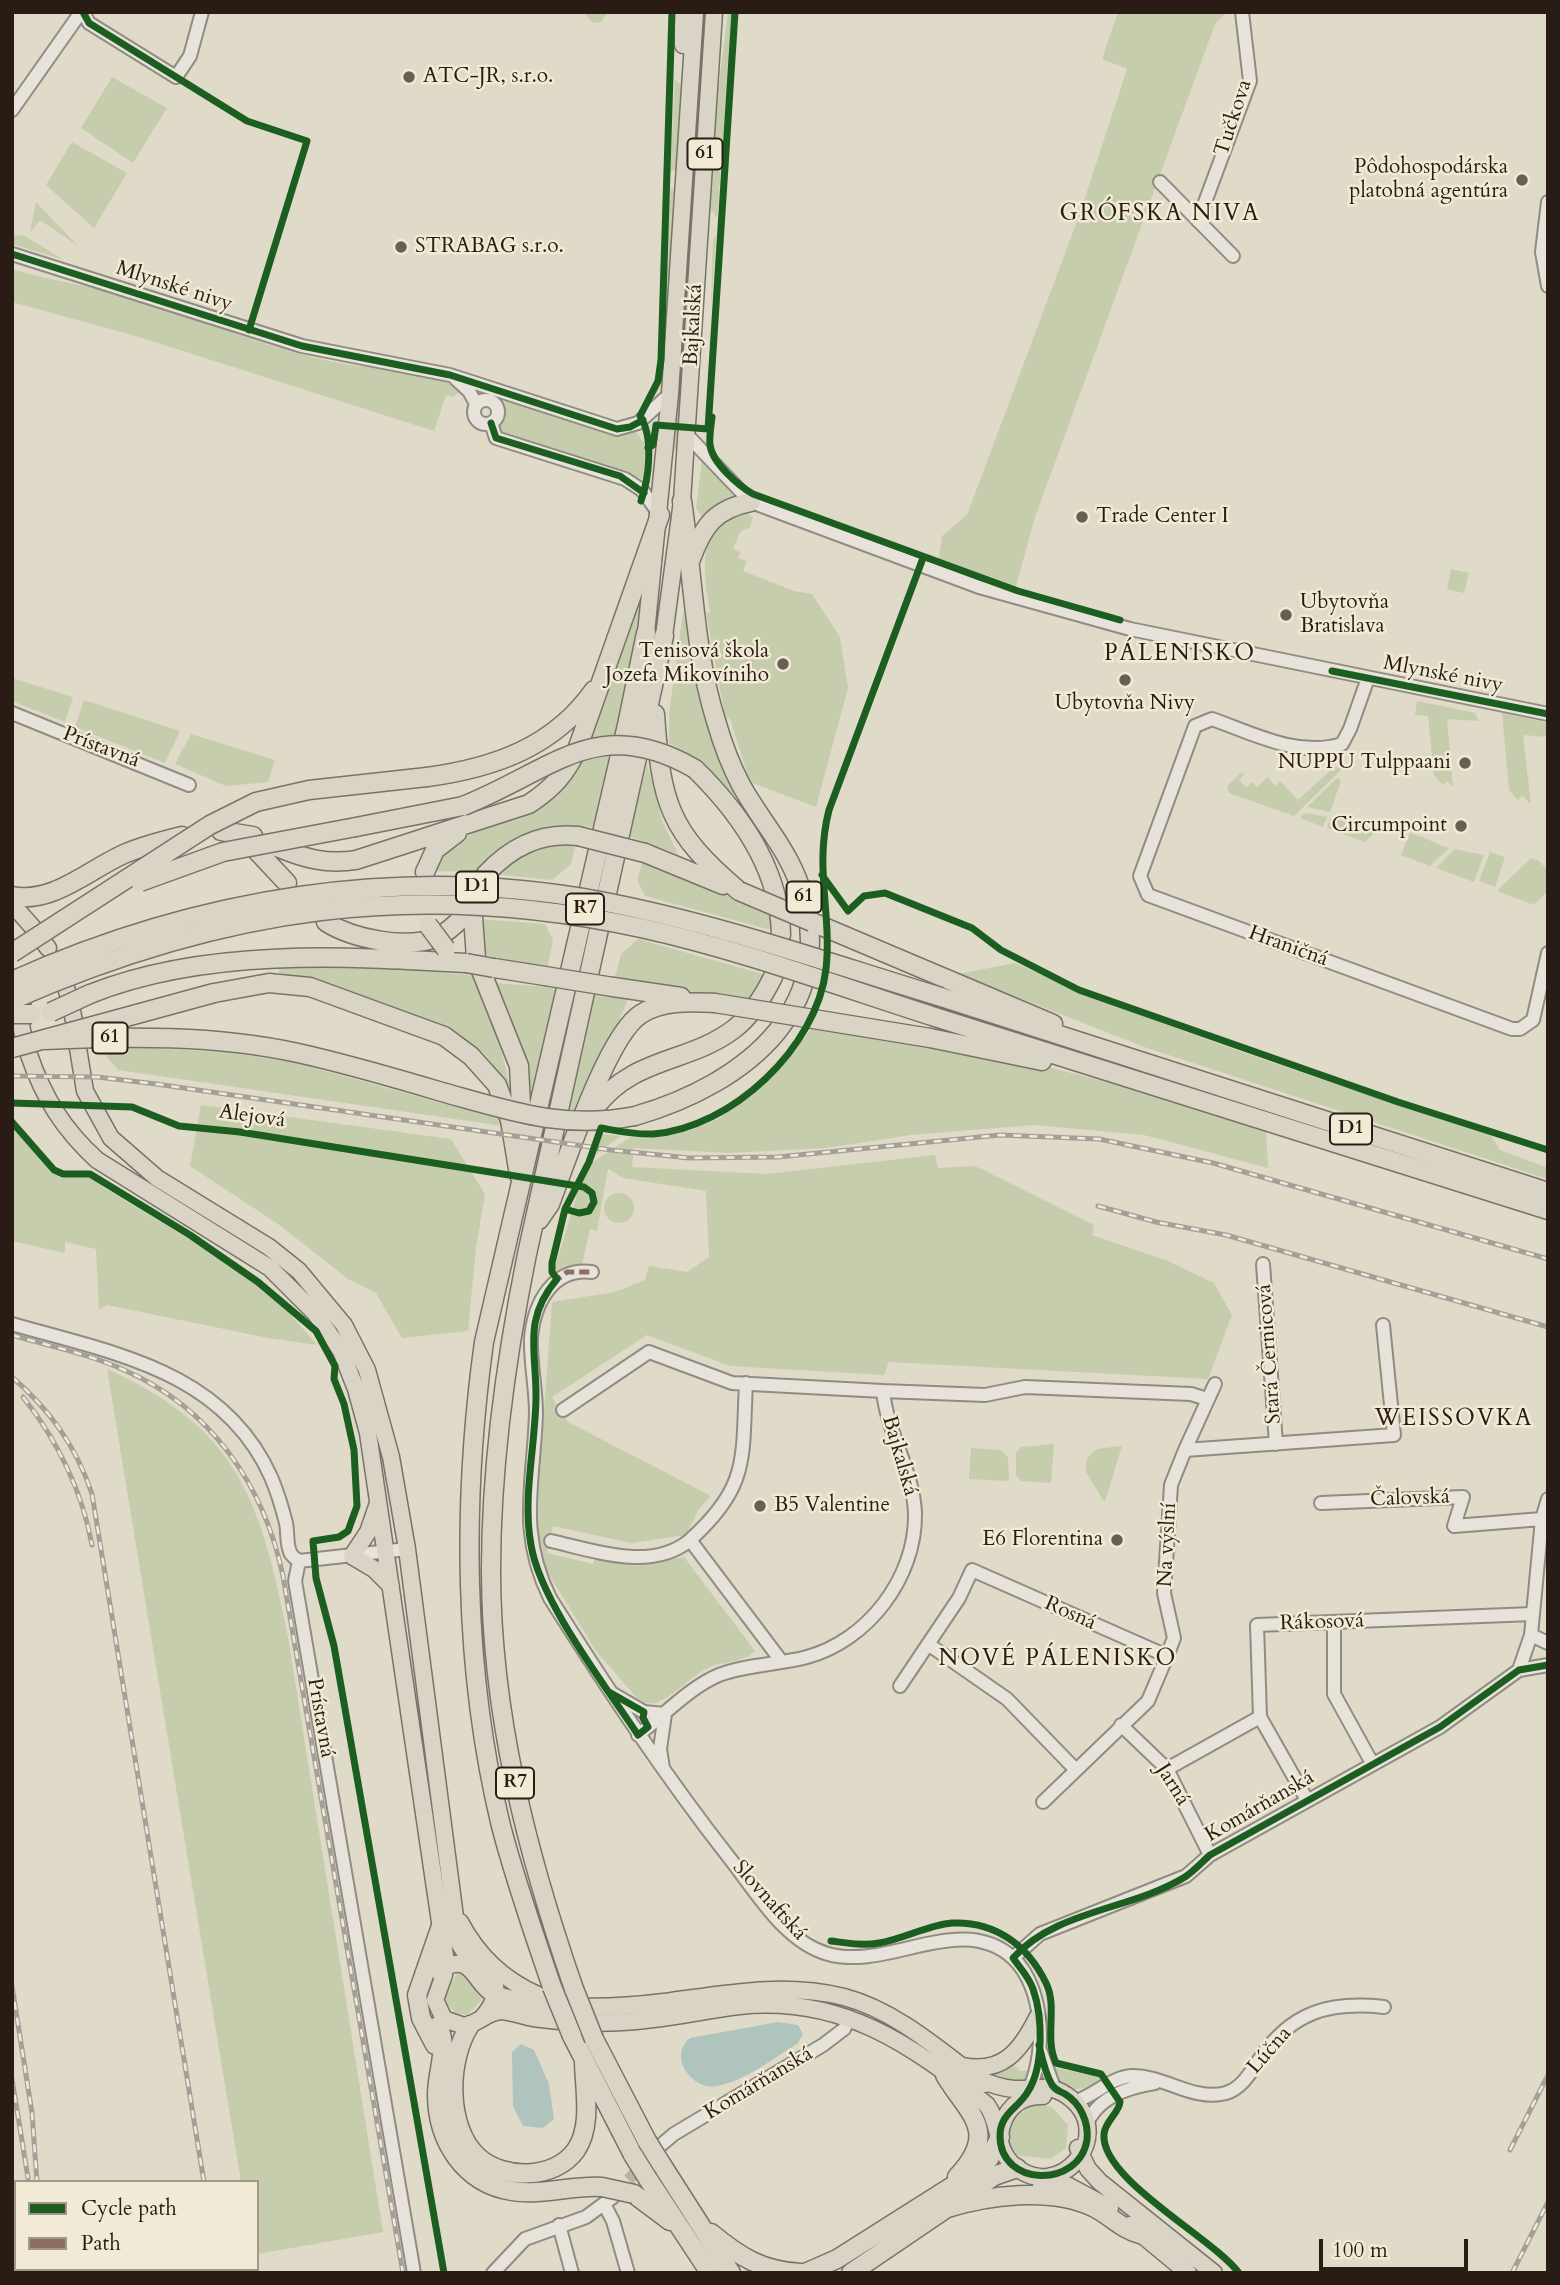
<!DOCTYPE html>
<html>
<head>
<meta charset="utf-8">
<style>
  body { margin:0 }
  #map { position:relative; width:1560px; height:2285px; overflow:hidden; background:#e0dac9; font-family:Cardo,serif }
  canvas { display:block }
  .frame { position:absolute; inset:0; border:14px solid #291c14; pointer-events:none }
  .legend { position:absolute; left:14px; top:2180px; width:245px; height:91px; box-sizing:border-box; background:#f1ead5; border:2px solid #a19888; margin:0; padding:9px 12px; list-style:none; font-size:21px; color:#291c14 }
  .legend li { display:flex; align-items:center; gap:14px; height:35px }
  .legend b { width:35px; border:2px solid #a19888 }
  .scale { position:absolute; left:1319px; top:2239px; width:149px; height:32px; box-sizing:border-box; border:4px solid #291c14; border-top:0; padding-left:9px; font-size:21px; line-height:24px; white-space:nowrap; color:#291c14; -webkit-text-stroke:5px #f1ead5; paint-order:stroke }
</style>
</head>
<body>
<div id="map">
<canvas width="1560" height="2285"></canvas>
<div class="frame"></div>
<ul class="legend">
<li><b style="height:9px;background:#1b5e20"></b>Cycle path</li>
<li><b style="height:9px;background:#8d6e63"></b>Path</li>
</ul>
<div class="scale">100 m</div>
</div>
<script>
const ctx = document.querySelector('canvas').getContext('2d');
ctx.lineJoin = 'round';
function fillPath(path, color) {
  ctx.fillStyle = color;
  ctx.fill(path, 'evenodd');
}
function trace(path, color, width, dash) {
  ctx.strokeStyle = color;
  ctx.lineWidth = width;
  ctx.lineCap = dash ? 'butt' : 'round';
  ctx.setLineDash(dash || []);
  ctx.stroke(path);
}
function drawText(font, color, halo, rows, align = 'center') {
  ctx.font = font + ' Cardo,serif';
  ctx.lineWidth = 5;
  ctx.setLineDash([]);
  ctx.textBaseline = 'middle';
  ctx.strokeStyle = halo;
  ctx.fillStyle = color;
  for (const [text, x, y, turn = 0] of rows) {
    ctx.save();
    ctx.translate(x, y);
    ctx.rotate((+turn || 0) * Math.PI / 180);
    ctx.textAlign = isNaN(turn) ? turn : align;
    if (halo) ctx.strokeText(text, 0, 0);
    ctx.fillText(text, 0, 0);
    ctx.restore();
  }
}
fillPath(new Path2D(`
  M583,12H608L601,22L593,23Z
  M701,12H706L678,451L672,449Z
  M728,12H733L717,218L710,208L717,100Z
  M1118,12H1227L1215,24L1035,517L1016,586L939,558L942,536L967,515L1079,216L1127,69L1102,59Z
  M112,77L167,108L133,163L81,128Z
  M675,80L684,87L678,168L670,172Z
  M72,142L127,173L94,228L46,185Z
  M677,187L663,383L645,412L663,373L670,189Z
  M36,202L78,246L40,220L30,233Z
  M12,235L25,236L64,260L12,244Z
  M716,236V238L711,310L713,240Z
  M12,269C54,282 95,286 136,299C205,320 273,352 345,364C375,369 443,368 461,392L452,397L446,395L434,431L139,337L12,302Z
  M509,401L613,433L635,431L646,446L643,479L499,434L497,425L503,403Z
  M702,460L736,499L704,520L696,508Z
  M748,514L753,517L750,527L740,532L733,549L740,552L738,558L747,561L743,571L794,591L812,594L840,637L848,688L816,807L750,782L729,716L726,721L706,613L710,612C704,575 694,516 748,514Z
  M647,568L637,646L596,828C550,820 506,834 478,872L431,871C453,830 493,829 531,811C551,802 562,788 576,771Z
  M1451,569L1469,573L1464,593L1447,589Z
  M683,613H687L698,694L735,796L705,765L669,743V713Z
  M12,678L73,697L65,722L12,701Z
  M84,700L180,731L165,763L75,727Z
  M1417,701L1475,713L1479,721L1447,719L1453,787L1447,781L1443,785L1434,775L1428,716L1415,715Z
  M1502,713L1548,723V737L1523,735L1531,804L1522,796L1518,800L1509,790Z
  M191,734L275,760L268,782L226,786L175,764Z
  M647,764L663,823L678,854L628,836Z
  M1334,767L1343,768L1294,816L1229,793L1227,786L1242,772L1244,774L1239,780L1246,787L1252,782L1257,787L1268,777L1275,786L1280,781L1298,800Z
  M1337,778L1341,781L1330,812L1307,807Z
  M1305,813L1327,817L1323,827L1300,818Z
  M1330,818L1374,827L1380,828L1365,842L1327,828Z
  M1410,833C1428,837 1433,844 1449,848L1430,866L1401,855Z
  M576,842L571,864L552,880L494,874C517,849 544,844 576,842Z
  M1455,849L1484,855L1474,882L1436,868Z
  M1490,852L1505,857L1495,887L1479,881Z
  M1531,858L1538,860L1548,870V891L1534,905L1497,891Z
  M643,861L770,913L771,930L645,896L637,880Z
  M478,919L545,924L553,940L547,969L481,954Z
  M638,939L766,975L751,1002L615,978L621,954Z
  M1015,963C1169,1032 1330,1082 1491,1135L1500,1150L1548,1168V1179L1147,1048L958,974Z
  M349,966L472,975L499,1040L510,1087L484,1053L442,1025L328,983L279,973V968Z
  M496,983L559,988L536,1099L529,1098C525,1055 515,1021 496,983Z
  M592,993L628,999L583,1110L568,1111Z
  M813,1026L993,1053L1111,1083L1266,1131L1268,1168L1144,1135L1034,1125L911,1135L826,1148L729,1153L634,1148L632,1167L767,1174L935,1155L938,1168L975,1166L1094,1225L1092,1235L1168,1261L1214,1283L1232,1315L1208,1379L889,1362L884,1375L730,1366L647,1335L552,1397L568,1422L711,1496L699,1509L686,1535L631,1543L553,1526L547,1553L593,1564L595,1557L636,1566L684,1557L755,1651C743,1663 723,1661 708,1668C690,1676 676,1695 658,1702C650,1705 644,1703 637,1698L596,1651L534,1550L552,1302L615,1292L645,1280L649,1266L687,1272L709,1257L706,1191L623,1178L608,1169L597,1231L590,1229L582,1264L554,1271L581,1181L593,1162L631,1137L646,1139L689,1131L718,1119L782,1067Z
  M154,1048L233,1053L297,1063L499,1119L503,1126L118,1070L100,1049Z
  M201,1105L451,1139L485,1194L476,1248L468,1331L402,1338L376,1293L348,1279L278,1224L190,1166Z
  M12,1126L52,1173L60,1178L91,1177L106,1189L235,1267L279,1301L317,1345L268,1338L107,1305L99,1310L96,1249L65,1242V1253L12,1241Z
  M601,1134L621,1136L593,1156L599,1137Z
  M604 1208a15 15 0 1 1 30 0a15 15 0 1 1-30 0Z
  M107,1369C240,1429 261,1503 288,1637L383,2232L257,2254V2182H241Z
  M1054,1444L1051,1483L1021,1481L1016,1475V1453L1021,1447Z
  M1122,1446L1105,1501L1103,1500L1086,1472L1087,1458L1097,1449Z
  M971,1448L1000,1450L1008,1457L1009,1481L969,1479Z
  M457,1973L468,1978L482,2000L467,2015L456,2013L446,2004V1993Z
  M1012,2063L1020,2071H1029L1027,2082L1015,2084L989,2076Z
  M1057,2068L1098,2077L1101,2081C1080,2093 1061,2094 1051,2070Z
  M1036,2104L1052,2107L1068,2125L1066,2148L1051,2159L1015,2155C1005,2142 1008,2132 1013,2116Z`), '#c6cdad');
fillPath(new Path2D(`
  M778,2022L798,2025L803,2034L798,2043C774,2058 745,2081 717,2086C693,2091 667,2057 690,2038Z
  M521,2044L534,2050L549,2084L554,2119L543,2128L523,2126L513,2106L512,2052Z
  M12,2176L16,2198V2269H27V2273H12Z`), '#aec4bd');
trace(new Path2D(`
  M616,2193L659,2148`), '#bbb4a5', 12, [12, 6]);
const minor = new Path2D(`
  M83,12L89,23L176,77L190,56L202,12
  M12,110L81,12
  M1160,182L1233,256
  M1548,202L1542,252L1548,286
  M1198,221L1250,81L1242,12
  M12,254L302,346L450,375L617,429L638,423L670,394
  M456,379L469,391L476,404
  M474 412a12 12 0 1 1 24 0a12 12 0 1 1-24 0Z
  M491,423L496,438L625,479L642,490L660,515
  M687,435L751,502L979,587L1130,629L1548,714
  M1368,678L1350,729L1342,744C1298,758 1252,733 1212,719L1195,726L1140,876L1148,895L1512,1029H1520L1533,1020L1548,953
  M12,713L189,785
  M1263,1264L1276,1444
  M592,1272C553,1267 534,1303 531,1338C530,1361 536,1388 536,1413C534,1483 517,1531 550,1598C607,1688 665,1776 731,1860C757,1893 785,1942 828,1954C888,1971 961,1911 1013,1958C1045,1988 1047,2057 1027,2093
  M12,1324C112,1353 223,1370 271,1477C277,1491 282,1507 286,1523C288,1532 286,1546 291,1554C294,1558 296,1559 299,1561
  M746,1383C742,1458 750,1486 690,1540L782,1662
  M883,1391L985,1395L1025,1387L1191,1394L1207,1399
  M563,1410L649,1352L732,1383L883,1391C887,1433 914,1472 915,1514C916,1578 867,1641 807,1657C778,1665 747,1664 719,1675C690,1687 663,1716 638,1735
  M1185,1450L1215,1384
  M1321,1503L1463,1497L1454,1526L1542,1519
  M551,1541C595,1551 652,1572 690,1540
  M299,1561L295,1581L414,2273
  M299,1561L407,1549
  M1334,1623V1694L1372,1763
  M1531,1635L1548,1643
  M928,1644L1007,1699L1075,1769
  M1519,1670L1548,1665
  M900,1686L959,1598L972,1570L1167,1656
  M613,1694L644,1712L665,1714
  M1121,1725L1167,1769L1210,1855
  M663,1768L660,1749L665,1714
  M1167,1769L1260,1717
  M1307,1800L1260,1717L1257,1625L1532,1614
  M1043,1802L1148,1701L1167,1656L1174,1638L1164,1593L1171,1485L1185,1450L1394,1435L1383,1325
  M1013,1958L1040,1934L1186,1876L1210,1855L1440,1727L1519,1670L1531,1635L1542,1519L1548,1499
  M1041,2052L1055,2090
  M1074,2102C1094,2096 1111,2077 1132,2076C1164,2075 1193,2102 1226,2093C1242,2088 1250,2073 1259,2060C1291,2012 1329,2001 1384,2007
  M1086,2126C1096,2098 1128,2087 1155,2083
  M661,2145L674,2134L823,2045L844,2029L850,2017
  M605,2206L613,2221L628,2273
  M559,2225L572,2273
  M493,2273L525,2239L586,2217L613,2197`);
const major = new Path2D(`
  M683,12V45
  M646,633L670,394L695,12
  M664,636L682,501L714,12
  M12,904L36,931
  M45,944L48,948
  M66,988L68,994
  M18,1010L23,1035
  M72,1011L74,1021
  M78,1048L85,1091L111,1138L157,1178L269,1247L299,1271L344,1325L367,1370L391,1457L407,1549L458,1940C467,1968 520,1974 482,2018
  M29,1055C44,1098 63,1129 97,1160L270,1268L315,1313L341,1351L356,1389L368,1433L445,1956L444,1975L435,2000L444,2019L464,2026C478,2024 488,2011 502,2011C512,2012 523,2016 533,2018C563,2022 594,2024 623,2022C662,2020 700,2011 739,2006C841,1995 911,2044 987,2105C1000,2123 996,2148 1011,2163C1059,2209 1121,2131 1066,2095C1049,2083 1033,2090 1014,2089C1001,2088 990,2084 978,2079
  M377,1506L368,1532L352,1556L374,1569L391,1586
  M460,1922C478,1956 503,1980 538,1995
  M438,1971C473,1949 473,1983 493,1994C547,2010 608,2009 664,2002C725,1994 782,1982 844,1997C897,2011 942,2052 985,2084
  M963,2066C1003,2074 1021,2050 1037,2018
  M1000,2135C1003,2111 1018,2095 1043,2096
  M1078,2148L1088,2169L1100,2182L1214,2273
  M1041,2184L1069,2186L1110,2208
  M1130,2225L1188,2273`);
const highway = new Path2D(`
  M691,559C703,526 715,509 751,502
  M655,714C661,803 669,832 739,891
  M695,769C741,814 780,869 781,935
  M427,777C494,768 554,747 594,690
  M356,827L463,806
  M221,831L253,836
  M277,847C303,858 327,865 356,860L529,804C553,788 567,773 578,747L660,515
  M257,851L287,883
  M645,853L723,885
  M425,872L435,850L457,833
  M486,874C511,847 540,832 578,836
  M12,896C53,904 88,870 124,854C142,846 162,841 182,836
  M473,917L476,958L519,1066L522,1126
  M326,922C353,939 407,950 438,937C448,932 456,924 464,916
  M812,922L1053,1024
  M494,968L545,976
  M613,987L681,997
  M214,993L269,983L310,987L444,1036L471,1056L497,1085L510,1120L519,1175
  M90,994C205,948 344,956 466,963
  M941,997L1548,1192
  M935,1017L1548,1210
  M930,1038L1042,1061
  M594,1109C633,1056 688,1064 734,1029C751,1016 763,997 773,977
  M635,1116C746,1084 848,1004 796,876C783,844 758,816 741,785C731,766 722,742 716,721C694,651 693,574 682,501
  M539,1220L550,1204C566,1163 607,1035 641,1014C663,1000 691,1002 715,1003
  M552,1987C534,1934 515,1880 501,1826C463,1669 462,1501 484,1342L627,725L646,633
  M574,1989C527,1854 491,1714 491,1570C491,1463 506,1358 527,1254L664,636
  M470,2025C447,2060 446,2128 478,2157C503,2180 555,2180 576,2150C593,2125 584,2088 584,2060
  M438,2026C449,2047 437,2071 437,2094C437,2140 463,2183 512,2191C540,2196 573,2185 602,2187
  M572,2036L633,2155
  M594,2039L647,2141
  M435,2045L421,2018L417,1995L441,1926
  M945,2075C969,2115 1000,2131 957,2177
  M662,2165L731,2273
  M648,2179L710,2273
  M634,2194L670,2221
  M944,2209C988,2195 1050,2187 1093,2207C1110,2215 1121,2229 1140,2234
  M711,2233C740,2257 762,2271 801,2273
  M805,2273L837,2259L976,2171L989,2159L1000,2137
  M851,2273L994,2176L1017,2168`);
trace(minor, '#918c82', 16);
trace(major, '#787369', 19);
trace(highway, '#787369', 21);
trace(minor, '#e7e3db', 12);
trace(major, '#dad4c6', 16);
trace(highway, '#dad4c6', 18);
const rail = new Path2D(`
  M12,1076L97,1077L156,1084L611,1150L689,1158L778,1157L1000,1135L1099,1139L1213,1163L1548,1259
  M1098,1206L1156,1222L1226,1235L1548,1327
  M12,1335C49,1346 89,1354 124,1370C211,1408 264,1485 283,1576L403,2273
  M12,1377C50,1410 76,1446 92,1494L204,2182
  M23,1397C57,1440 82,1491 92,1545
  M12,1986L32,2113L37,2182
  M12,2079L28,2178
  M1510,2150L1548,2075
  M50,2269V2273
  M208,2269L209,2273
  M1512,2273L1548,2202`);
trace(rail, '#a4a099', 5);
trace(rail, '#f1ead5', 2.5, [8]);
const highwayBridge = new Path2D(`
  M463,806C552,771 597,712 695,769
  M578,836L645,853
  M140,882L223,852L356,827
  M739,891L812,922
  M428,925L446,949
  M12,953L210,825L256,802L309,790L427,777
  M466,963L494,968
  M545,976L613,987
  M12,981C197,898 400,864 600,901C717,923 829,963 941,997
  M12,1000C221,908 416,879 641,928C741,950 838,986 935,1017
  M715,1003L930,1038
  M51,1012L90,994
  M12,1014H32
  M44,1040C129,1036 215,1035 298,1053C347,1064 395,1078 442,1092C510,1111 563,1130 635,1116
  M12,1048L214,993
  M552,1987L572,2036
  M574,1989L594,2039
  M647,2141L662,2165
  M633,2155L648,2179
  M602,2187L634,2194`);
trace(highwayBridge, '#787369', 21, []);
trace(highwayBridge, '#dad4c6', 18);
trace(new Path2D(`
  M553,1283L567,1272H592`), '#8d6e63', 5, [10, 5]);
trace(new Path2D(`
  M83,12L89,23L247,121L307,141L249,330
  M12,254L302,346L450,375L617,429L630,427L643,420
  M712,417C711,426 709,437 710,445C712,463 739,486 753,494L1018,591L1120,620
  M491,423L496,438L620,476L644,493
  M648,448L653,445L656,425L708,429L735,12
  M641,501C649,478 654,437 640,416L658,381L661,360L672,12
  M1332,671L1548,714
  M822,875L848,911L864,896L885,893L972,928L1001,950L1079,990L1398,1102L1548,1150
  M12,1103L132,1107L179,1126L240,1132L584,1187L592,1193L594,1202L589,1211L579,1213L565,1209
  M12,1122L54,1170L63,1174H90L190,1235L258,1282L316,1331L335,1366L334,1379L344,1404L354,1450L357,1506L348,1531L339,1537L313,1541L316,1578L334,1646L444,2273
  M609,1692L644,1712L643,1718L648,1727L638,1735C605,1685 540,1601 531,1545C522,1497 536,1444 536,1395C536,1349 523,1319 557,1279L552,1272V1263L565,1209L589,1162L601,1128C618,1131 636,1135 653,1134C732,1128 817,1047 826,969C832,913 814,868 829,810L923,558
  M831,1941C847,1943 863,1946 879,1943C903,1939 928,1925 952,1923C996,1921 1028,1946 1046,1983C1058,2007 1044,2038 1056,2063L1101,2074L1120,2102C1119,2113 1105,2121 1104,2134C1100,2179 1212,2237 1239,2273
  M1039,2045C1042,2058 1045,2073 1052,2085C1056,2091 1060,2091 1065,2094C1080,2103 1089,2122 1087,2140C1079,2189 1000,2187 1000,2136C1000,2114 1017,2109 1027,2093C1044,2068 1043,2017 1033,1989C1029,1977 1020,1968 1013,1958C1056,1910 1131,1910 1185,1877C1194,1871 1202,1862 1210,1855L1440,1727L1519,1670L1548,1665`), '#1b5e20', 7);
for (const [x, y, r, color] of [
  [409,77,7,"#695e53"],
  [1522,180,7,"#695e53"],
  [401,247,7,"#695e53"],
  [1082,517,7,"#695e53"],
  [1286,615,7,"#695e53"],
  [783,664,7,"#695e53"],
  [1125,680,7,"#695e53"],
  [1465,763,7,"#695e53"],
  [1461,826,7,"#695e53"],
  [760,1506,7,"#695e53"],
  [1117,1540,7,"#695e53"]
]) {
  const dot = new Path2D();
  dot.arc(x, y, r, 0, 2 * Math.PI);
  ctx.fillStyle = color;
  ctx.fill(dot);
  trace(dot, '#f1ead5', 2.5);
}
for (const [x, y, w] of [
  [705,154,35],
  [477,887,42],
  [804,897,35],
  [585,909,38],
  [110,1038,35],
  [1351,1129,42],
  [515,1783,38]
]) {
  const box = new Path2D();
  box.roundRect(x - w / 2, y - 15.5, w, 31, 5);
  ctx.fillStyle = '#f1ead5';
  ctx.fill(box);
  trace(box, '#291c14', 2);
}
drawText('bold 19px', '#291c14', null, [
  ["61",705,154],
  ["D1",477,887],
  ["61",804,897],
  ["R7",585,909],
  ["61",110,1038],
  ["D1",1351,1129],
  ["R7",515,1783]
]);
drawText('21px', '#291c14', '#f1ead5', [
  ["ATC-JR, s.r.o.",423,77],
  ["Pôdohospodárska",1508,168,"right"],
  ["platobná agentúra",1508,192,"right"],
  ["STRABAG s.r.o.",415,247],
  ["Trade Center I",1096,517],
  ["Ubytovňa",1300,603],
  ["Bratislava",1300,627],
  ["Tenisová škola",769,652,"right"],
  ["Jozefa Mikovíniho",769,676,"right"],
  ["Ubytovňa Nivy",1125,704,"center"],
  ["NUPPU Tulppaani",1451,763,"right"],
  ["Circumpoint",1447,826,"right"],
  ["B5 Valentine",774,1506],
  ["E6 Florentina",1103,1540,"right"]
], 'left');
drawText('21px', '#291c14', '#f1ead5', [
  ["Tučkova",1234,118,-72],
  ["Mlynské nivy",174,287,18],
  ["Bajkalská",694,325,-87],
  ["Mlynské nivy",1443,675,11],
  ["Prístavná",101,748,21],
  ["Hraničná",1288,947,20],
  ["Alejová",252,1117,8],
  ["Stará Černicová",1270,1354,-94],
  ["Bajkalská",899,1456,74],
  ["Čalovská",1410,1499,-2],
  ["Na výslní",1168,1545,-87],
  ["Rosná",1070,1614,24],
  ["Rákosová",1322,1623,-2],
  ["Prístavná",320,1718,80],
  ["Jarná",1172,1785,58],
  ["Komárňanská",1260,1807,-30],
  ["Slovnaftská",769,1901,48],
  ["Lúčna",1270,2051,-49],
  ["Komárňanská",759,2084,-31]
]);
ctx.letterSpacing = '2px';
drawText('23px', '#291c14', '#f1ead5', [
  ["GRÓFSKA NIVA",1160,215],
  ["PÁLENISKO",1180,655],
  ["WEISSOVKA",1454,1420],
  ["NOVÉ PÁLENISKO",1058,1660]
]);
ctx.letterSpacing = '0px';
</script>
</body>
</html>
